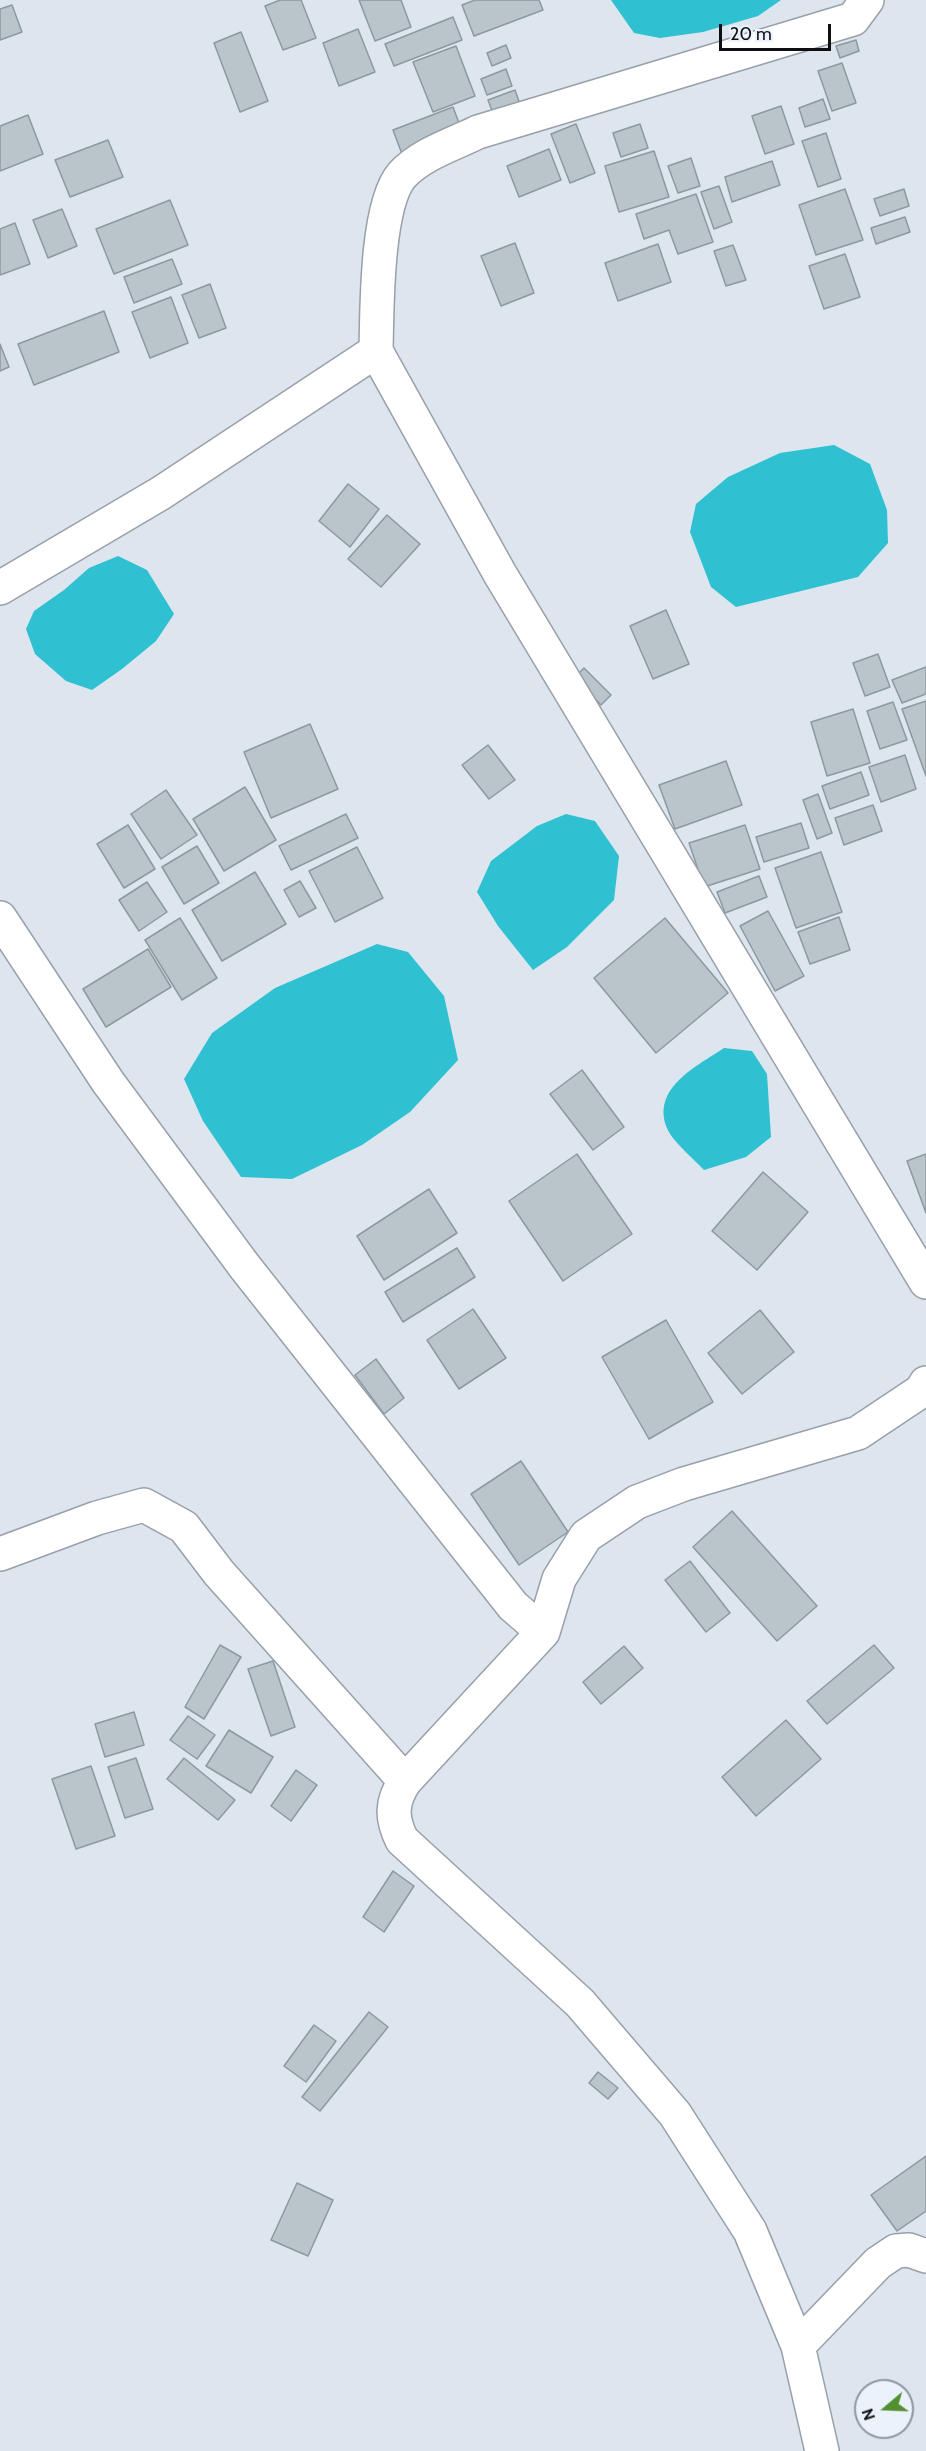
<!DOCTYPE html>
<html>
<head>
<meta charset="utf-8">
<style>
  body { margin:0 }
  #map { position:relative; width:926px; height:2451px; overflow:hidden; background:#dde5ee; font-family:Cabin,sans-serif }
  canvas { display:block }
  .north { position:absolute; left:854px; top:2379px; width:60px; height:60px; box-sizing:border-box; background:#eaf2fc; border:2px solid #92979e; border-radius:50%; rotate:251deg; font-size:16px; font-weight:700; line-height:24px; text-align:center; color:#0d0f12 }
  .north::after { content:''; display:block; margin:auto; width:21px; height:27px; background:#54902f; clip-path:polygon(50% 0,100% 100%,50% 72%,0 100%) }
  .scale { position:absolute; left:719px; top:24px; width:112px; height:27px; box-sizing:border-box; border:3px solid #0d0f12; border-top:0; padding-left:8px; font-size:18px; line-height:21px; white-space:nowrap; color:#0d0f12; -webkit-text-stroke:4px #eaf2fc; paint-order:stroke }
</style>
</head>
<body>
<div id="map">
<canvas width="926" height="2451"></canvas>
<div class="north">N</div>
<div class="scale">20 m</div>
</div>
<script>
const ctx = document.querySelector('canvas').getContext('2d');
ctx.lineJoin = 'round';
function fillPath(path, color) {
  ctx.fillStyle = color;
  ctx.fill(path, 'evenodd');
}
function trace(path, color, width, dash) {
  ctx.strokeStyle = color;
  ctx.lineWidth = width;
  ctx.lineCap = dash ? 'butt' : 'round';
  ctx.setLineDash(dash || []);
  ctx.stroke(path);
}
fillPath(new Path2D(`
  M611,0H781L758,16L703,32L660,38L634,33Z
  M834,445L870,464L887,510L888,543L858,577L736,607L711,587L690,532L696,504L728,477L780,453Z
  M118,556L147,570L174,614L156,641L122,669L92,690L66,681L35,654L26,629L34,611L64,590L89,568Z
  M566,814L595,821L619,856L614,900L567,947L533,970L498,926L477,892L491,861L537,826Z
  M377,944L408,952L444,996L458,1060L410,1112L362,1145L292,1179L241,1177L203,1121L184,1079L212,1033L275,988Z
  M724,1048L752,1051L767,1074L771,1137L746,1157L704,1170C695,1160 671,1140 667,1128C651,1088 697,1066 724,1048Z`), '#2fc0d1');
const building = new Path2D(`
  M280,0H301L316,38L283,50L265,6Z
  M359,0H401L411,27L375,41Z
  M475,0H539L543,10L474,36L462,5Z
  M12,5L22,32L0,40V9Z
  M453,17L462,40L394,66L385,44Z
  M358,29L375,72L339,86L323,43Z
  M241,32L268,101L240,112L214,43Z
  M856,40L859,51L840,58L836,46Z
  M506,45L511,58L492,66L487,53Z
  M456,46L475,96L433,112L413,62Z
  M842,63L856,103L832,111L818,71Z
  M506,69L512,86L487,95L481,79Z
  M515,90L521,107L494,116L488,100Z
  M823,99L830,119L805,127L799,108Z
  M781,106L794,144L765,154L752,116Z
  M453,107L462,131L402,154L393,130Z
  M28,115L43,154L0,171V126Z
  M576,124L595,173L570,183L551,134Z
  M640,124L648,148L621,157L613,133Z
  M826,133L841,179L818,187L802,141Z
  M108,140L123,177L70,197L55,160Z
  M549,149L561,180L519,197L507,166Z
  M654,151L669,197L619,212L605,166Z
  M691,158L700,186L678,193L668,166Z
  M772,161L780,185L732,202L725,177Z
  M719,186L732,222L714,229L701,192Z
  M845,189L863,240L816,255L799,205Z
  M904,189L909,206L880,216L874,199Z
  M696,194L713,242L678,254L669,230L644,239L636,214Z
  M170,200L188,245L114,274L96,229Z
  M62,209L77,246L48,258L33,220Z
  M905,217L910,232L876,244L871,228Z
  M15,223L30,264L0,275V229Z
  M515,243L534,293L501,306L481,256Z
  M658,244L671,282L618,301L605,263Z
  M733,245L746,280L726,286L714,251Z
  M845,254L860,297L824,309L809,266Z
  M172,259L182,284L134,303L124,277Z
  M210,284L226,328L199,338L182,295Z
  M171,297L188,343L150,358L132,312Z
  M104,311L119,352L34,385L18,344Z
  M0,344L9,367L0,371Z
  M348,484L379,509L350,547L319,521Z
  M387,515L420,544L381,587L348,559Z
  M666,610L689,664L653,679L630,626Z
  M878,654L890,687L865,696L853,663Z
  M926,667V694L902,703L892,680Z
  M584,668L611,695L601,705L574,678Z
  M926,701V776L902,709Z
  M893,702L907,740L880,749L867,711Z
  M853,709L870,763L827,776L811,722Z
  M310,724L338,789L271,818L244,752Z
  M488,745L515,780L489,799L462,765Z
  M905,755L916,789L881,802L869,767Z
  M726,761L742,805L675,829L659,785Z
  M861,772L869,795L830,809L822,786Z
  M245,787L276,840L224,871L193,819Z
  M166,790L197,835L161,859L131,814Z
  M818,794L832,833L817,839L803,800Z
  M873,805L882,831L844,845L835,818Z
  M346,814L358,838L291,870L279,846Z
  M801,823L809,848L764,862L756,837Z
  M128,825L155,869L124,888L97,844Z
  M745,825L760,869L704,887L689,843Z
  M197,846L219,883L184,904L162,867Z
  M357,847L383,898L335,922L309,871Z
  M821,852L842,912L796,928L775,868Z
  M255,872L286,924L222,961L192,910Z
  M759,876L767,897L725,913L717,892Z
  M300,881L316,908L299,917L284,890Z
  M147,882L167,912L139,931L119,900Z
  M768,911L804,976L775,991L740,926Z
  M839,917L850,950L810,964L798,932Z
  M180,918L217,978L182,1000L145,940Z
  M665,918L728,993L656,1053L594,978Z
  M148,949L171,987L106,1027L83,989Z
  M582,1070L624,1127L593,1150L550,1094Z
  M577,1154L632,1234L563,1281L509,1201Z
  M926,1154V1213L907,1161Z
  M763,1172L808,1212L757,1270L712,1231Z
  M429,1189L457,1233L384,1280L357,1236Z
  M457,1248L475,1277L403,1322L385,1292Z
  M473,1309L506,1358L459,1389L427,1340Z
  M760,1310L794,1352L742,1394L708,1353Z
  M666,1320L713,1402L649,1439L602,1357Z
  M376,1359L404,1398L384,1414L355,1375Z
  M521,1461L568,1532L519,1565L471,1494Z
  M732,1511L817,1606L777,1641L693,1547Z
  M690,1561L730,1613L706,1632L665,1580Z
  M220,1645L241,1657L204,1719L185,1707Z
  M874,1645L894,1668L827,1724L807,1701Z
  M624,1646L643,1668L601,1704L583,1682Z
  M273,1661L295,1727L271,1736L248,1669Z
  M134,1712L144,1745L105,1757L95,1724Z
  M188,1716L215,1735L197,1759L170,1740Z
  M786,1720L821,1759L756,1816L722,1777Z
  M229,1730L273,1757L251,1793L206,1766Z
  M136,1758L153,1809L125,1818L108,1767Z
  M184,1758L235,1800L218,1820L167,1779Z
  M91,1766L115,1836L76,1849L52,1779Z
  M296,1770L317,1785L291,1821L271,1806Z
  M393,1871L414,1886L384,1932L363,1917Z
  M369,2012L388,2027L320,2111L302,2097Z
  M314,2025L336,2041L306,2082L284,2066Z
  M598,2072L618,2088L608,2099L589,2083Z
  M926,2156V2211L897,2231L871,2195Z
  M297,2183L333,2200L308,2256L271,2240Z`);
fillPath(building, '#b9c5cb');
trace(building, '#8e999f', 1.5);
const minor = new Path2D(`
  M376,351C377,310 376,205 402,175C421,154 454,144 478,132L853,19L867,0
  M0,588L161,493L376,351L500,574L926,1282
  M0,918L108,1082L245,1267L513,1606L543,1632
  M0,1554L97,1518L144,1505L184,1527L219,1573L405,1781
  M798,2346L878,2263L896,2251L909,2250L926,2256
  M822,2451L798,2346L750,2231L675,2114L580,2003L402,1840C391,1818 391,1802 405,1781L543,1632L559,1579L586,1536L637,1502L684,1484L858,1433L921,1391L926,1383`);
trace(minor, '#99a0a9', 36);
trace(minor, '#fff', 33);
</script>
</body>
</html>
